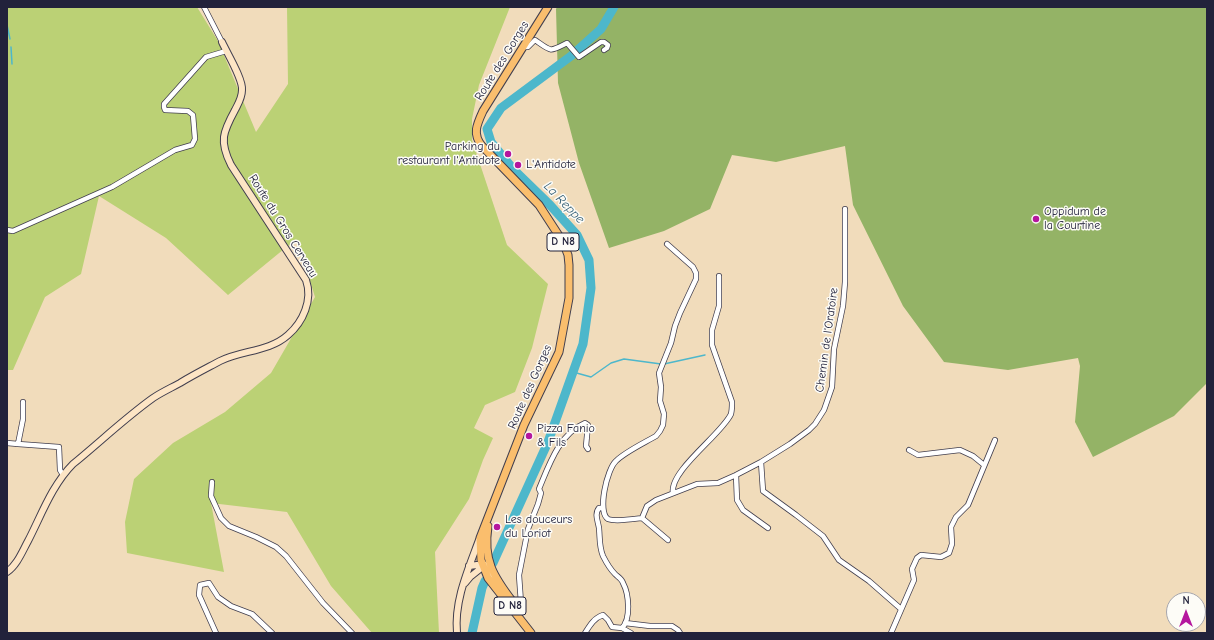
<!DOCTYPE html>
<html>
<head>
<meta charset="utf-8">
<style>
  body { margin:0 }
  #map { position:relative; width:1214px; height:640px; overflow:hidden; background:#f1dcbb; font-family:"Comic Neue",sans-serif }
  canvas { display:block }
  .frame { position:absolute; inset:0; border:8px solid #22223b; pointer-events:none }
  .north { position:absolute; left:1166px; top:592px; width:40px; height:40px; box-sizing:border-box; background:#fdfcf7; border:1px solid #a5a5ac; border-radius:50%; rotate:0deg; font-size:11px; font-weight:700; line-height:16px; text-align:center; color:#22223b }
  .north::after { content:''; display:block; margin:auto; width:14px; height:18px; background:#b5179e; clip-path:polygon(50% 0,100% 100%,50% 72%,0 100%) }
</style>
</head>
<body>
<div id="map">
<canvas width="1214" height="640"></canvas>
<div class="frame"></div>
<div class="north">N</div>
</div>
<script>
const ctx = document.querySelector('canvas').getContext('2d');
ctx.lineJoin = 'round';
function fillPath(path, color) {
  ctx.fillStyle = color;
  ctx.fill(path, 'evenodd');
}
function trace(path, color, width, dash) {
  ctx.strokeStyle = color;
  ctx.lineWidth = width;
  ctx.lineCap = dash ? 'butt' : 'round';
  ctx.setLineDash(dash || []);
  ctx.stroke(path);
}
function drawText(font, color, halo, rows, align = 'center') {
  ctx.font = font + ' "Comic Neue",sans-serif';
  ctx.lineWidth = 3;
  ctx.setLineDash([]);
  ctx.textBaseline = 'middle';
  ctx.strokeStyle = halo;
  ctx.fillStyle = color;
  for (const [text, x, y, turn = 0] of rows) {
    ctx.save();
    ctx.translate(x, y);
    ctx.rotate((+turn || 0) * Math.PI / 180);
    ctx.textAlign = isNaN(turn) ? turn : align;
    if (halo) ctx.strokeText(text, 0, 0);
    ctx.fillText(text, 0, 0);
    ctx.restore();
  }
}
fillPath(new Path2D(`
  M7,7H197L218,41L256,132L288,84L287,7H510L479,85L472,119V140L507,245L548,284L532,348L515,392L485,405L474,428L493,438L483,460L469,499L435,552L439,633H372L331,586L287,512L211,503L224,572L127,553L125,522L134,479L173,443L225,412L271,373L315,297L297,240L284,249L228,295L166,238L99,196L81,274L45,297L13,370H7Z`), '#bbd175');
fillPath(new Path2D(`
  M557,7H1207V383L1174,416L1093,457L1075,422L1080,366L1078,358L1008,370L944,362L903,306L853,205L845,146L776,162L732,155L710,209L664,231L609,248L579,163L558,83L556,9Z`), '#94b366');
trace(new Path2D(`
  M7,25L10,39
  M11,47L12,64
  M664,364L705,355
  M573,372L591,377L611,363L624,359L661,364`), '#4db7cb', 1.5);
trace(new Path2D(`
  M493,563L548,442L583,344L591,288L589,260L577,235L550,205L514,170L491,142L487,129L501,108L571,56L601,29L614,7
  M472,633L482,588L485,581`), '#4db7cb', 9);
const street = new Path2D(`
  M204,7L222,42
  M523,47H528L535,40C552,52 549,52 567,43L579,57L601,42H604L608,45L607,48L604,50
  M7,230L13,231L112,187L175,150L192,145L195,139L193,115L188,111L165,110L164,107V104L206,57L226,51
  M667,244L693,267L696,273V279L680,313L675,326L671,343L659,373L661,387L660,401L664,414L663,425L660,431L656,436C644,443 625,452 616,461C607,469 597,512 608,519C615,522 634,519 642,518L647,506L656,500L697,484L718,483L736,475L761,462L790,444L809,430L815,424L824,410L832,387L834,349L843,306L845,282V209
  M23,402V419L18,444L59,447L60,470L63,475
  M7,443L18,444
  M909,450L918,455L960,450L973,456L984,465
  M761,462L763,491L796,515L823,536L839,560L869,581L901,609
  M736,475L737,500L743,510L768,528
  M212,482L211,496L221,518L229,526L256,537L276,547L286,556L323,603L352,633
  M673,493C669,471 722,434 731,414C732,410 732,406 732,402L712,345V330L719,306V276
  M642,518L668,540
  M518,610L521,603L519,575L528,529L538,504L541,493L539,489C549,465 559,434 585,423L588,425L586,446L588,449
  M625,623L650,626H672L678,630L680,633
  M622,628L631,633
  M216,633L199,595L200,585L209,583L218,597L231,606L252,614L272,633
  M585,633C590,625 594,618 603,615L608,620L612,627L622,628C631,619 629,594 623,583C622,579 618,577 615,574C610,569 606,562 603,556C599,547 600,538 599,528C598,521 594,514 599,508H603
  M891,633L914,580L912,569L917,558L921,555L941,557L949,553L952,544L951,527L956,517L968,505L995,440`);
const secondary = new Path2D(`
  M469,566L477,565L485,566L493,578
  M7,572C17,565 22,552 28,541C41,516 52,485 73,464C100,442 125,418 153,398C162,392 171,388 180,383C193,375 207,368 220,361C242,350 269,352 288,335C303,322 313,300 306,280L231,165C219,141 223,132 235,110C238,104 242,98 242,90C243,79 227,53 222,42
  M465,583L470,577L485,565
  M457,633C454,601 468,570 479,540`);
const primary = new Path2D(`
  M488,526C483,560 493,576 513,602
  M531,633L488,578L481,560L480,538L524,425L559,352L569,298V265L568,255L563,242L539,205L482,146C472,134 477,124 483,111L548,7`);
trace(street, '#413e4e', 6);
trace(secondary, '#413e4e', 8);
trace(primary, '#413e4e', 9);
trace(street, '#fff', 4.5);
trace(secondary, '#fde5c5', 6);
trace(primary, '#fabe6d', 7);
for (const [x, y, r, color] of [
  [508,154,4,"#b5179e"],
  [518,165,4,"#b5179e"],
  [1036,219,4,"#b5179e"],
  [529,436,4,"#b5179e"],
  [497,527,4,"#b5179e"]
]) {
  const dot = new Path2D();
  dot.arc(x, y, r, 0, 2 * Math.PI);
  ctx.fillStyle = color;
  ctx.fill(dot);
  trace(dot, '#fdfcf7', 1.5);
}
for (const [x, y, w] of [
  [563,242,32],
  [510,606,32]
]) {
  const box = new Path2D();
  box.roundRect(x - w / 2, y - 9, w, 18, 3);
  ctx.fillStyle = '#fdfcf7';
  ctx.fill(box);
  trace(box, '#22223b', 1);
}
drawText('bold 11px', '#22223b', null, [
  ["D N8",563,242],
  ["D N8",510,606]
]);
drawText('12px', '#22223b', '#fdfcf7', [
  ["Route des Gorges",502,61,-58],
  ["Route du Gros Cerveau",283,226,58],
  ["Chemin de l'Oratoire",827,340,-82],
  ["Route des Gorges",530,387,-66]
]);
drawText('12px', '#22223b', '#fdfcf7', [
  ["Parking du",500,147,"right"],
  ["restaurant l'Antidote",500,161,"right"],
  ["L'Antidote",526,165],
  ["Oppidum de",1044,212],
  ["la Courtine",1044,226],
  ["Pizza Fanio",537,429],
  ["& Fils",537,443],
  ["Les douceurs",505,520],
  ["du Loriot",505,534]
], 'left');
drawText('italic 13px', '#335e75', '#fdfcf7', [
  ["La Reppe",564,203,46]
]);
</script>
</body>
</html>
